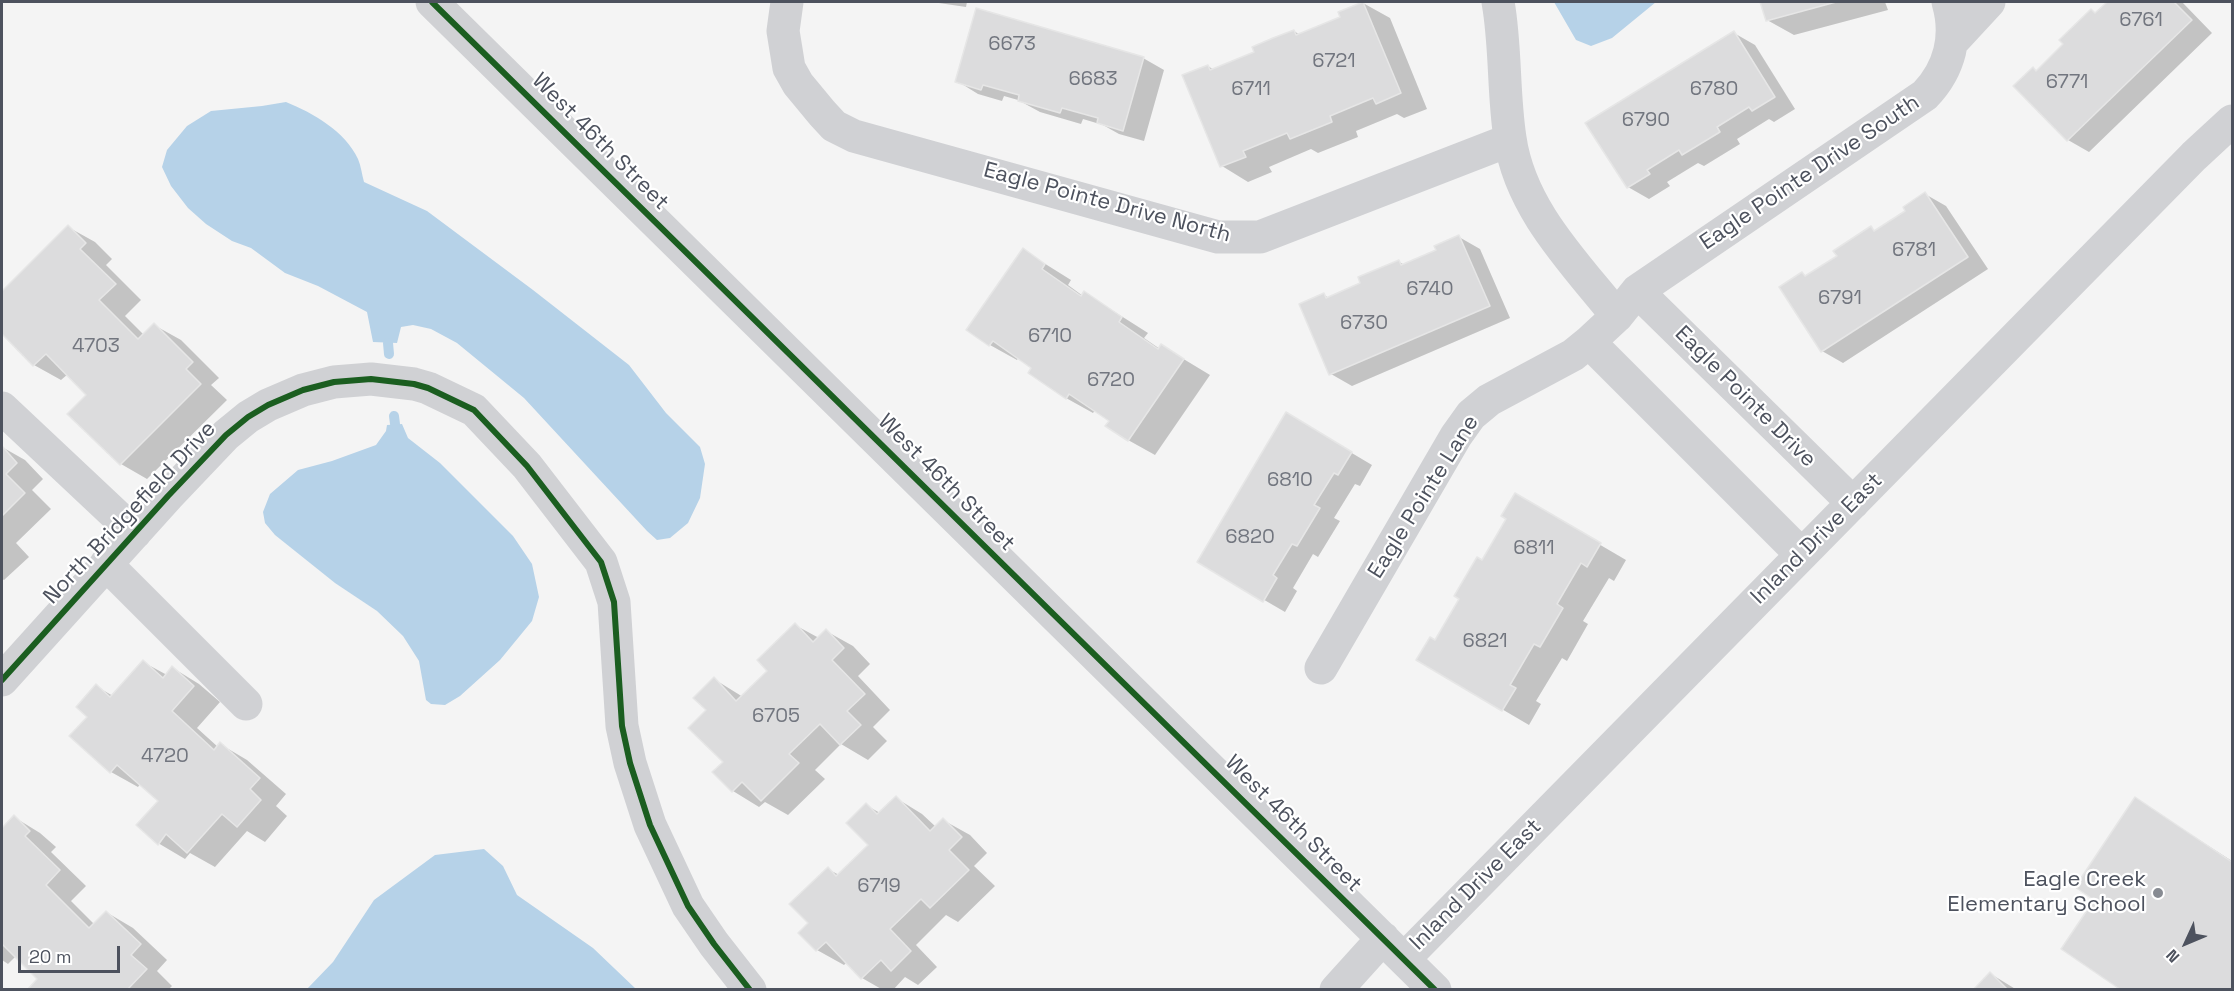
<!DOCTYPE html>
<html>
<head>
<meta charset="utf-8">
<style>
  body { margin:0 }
  #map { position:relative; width:2234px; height:991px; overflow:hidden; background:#f4f4f4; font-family:"Space Grotesk",sans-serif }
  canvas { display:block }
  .frame { position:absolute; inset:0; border:3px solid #4d525e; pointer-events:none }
  .north { position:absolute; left:2156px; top:913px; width:60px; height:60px; -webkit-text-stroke:4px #fff; paint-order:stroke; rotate:226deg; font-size:16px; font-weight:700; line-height:24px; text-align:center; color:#4d525e }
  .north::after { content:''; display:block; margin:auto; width:21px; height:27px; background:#4d525e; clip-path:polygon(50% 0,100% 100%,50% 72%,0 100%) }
  .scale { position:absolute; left:18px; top:946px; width:102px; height:27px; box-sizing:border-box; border:3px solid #4d525e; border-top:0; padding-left:8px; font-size:18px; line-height:21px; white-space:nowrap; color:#4d525e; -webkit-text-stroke:4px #fff; paint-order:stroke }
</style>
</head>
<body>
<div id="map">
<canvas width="2234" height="991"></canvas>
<div class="frame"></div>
<div class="north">N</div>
<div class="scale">20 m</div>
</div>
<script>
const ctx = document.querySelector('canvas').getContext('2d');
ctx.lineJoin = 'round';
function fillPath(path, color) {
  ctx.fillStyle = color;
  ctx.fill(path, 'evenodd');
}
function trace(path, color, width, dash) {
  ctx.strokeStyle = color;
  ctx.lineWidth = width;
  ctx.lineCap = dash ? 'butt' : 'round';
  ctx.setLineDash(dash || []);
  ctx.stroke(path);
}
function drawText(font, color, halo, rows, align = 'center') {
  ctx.font = font + ' "Space Grotesk",sans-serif';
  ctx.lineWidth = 4.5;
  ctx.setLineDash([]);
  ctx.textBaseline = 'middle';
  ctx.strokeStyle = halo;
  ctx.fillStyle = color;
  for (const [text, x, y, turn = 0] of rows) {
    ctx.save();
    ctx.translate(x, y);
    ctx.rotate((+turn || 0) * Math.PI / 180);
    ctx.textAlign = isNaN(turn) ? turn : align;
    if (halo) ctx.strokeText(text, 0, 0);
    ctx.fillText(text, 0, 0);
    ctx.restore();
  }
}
fillPath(new Path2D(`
  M1554,2H1656L1612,38L1591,46L1576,40Z
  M286,102C313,113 345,131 358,159C361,166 362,175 364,182L427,211L533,290L629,365L666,413L700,447L705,464L700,498L688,523L670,538L657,540L647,531L524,398L457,343L431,329L413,325L401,327L397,343L373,342L367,312L318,286L285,273L251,248L232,241L206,224L188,208L171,186L162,167L167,150L187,126L211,111L262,106Z
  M402,424L408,438L440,463L513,536L532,564L539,597L532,621L500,660L460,696L445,705L431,704L426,700L419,661L403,636L377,611L335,583L275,535L265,523L263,512L270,494L298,470L332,461L376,445L386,431L387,425Z
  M484,849L503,866L517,895L593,948L636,989H307L333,962L374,900L435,855Z`), '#b6d2e8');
fillPath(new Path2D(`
  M932,2H967L966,7Z
  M1762,2H1885L1888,10L1794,35L1767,20Z
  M2110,2H2182L2212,33L2089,152L2068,140L2015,86L2033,69L2037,71Z
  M1363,3L1390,18L1427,109L1404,118L1397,114L1356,131L1358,137L1318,153L1311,149L1269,167L1272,172L1248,182L1222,166L1184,76L1208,66L1214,70L1256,53L1294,31L1300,35L1342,18Z
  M1734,33L1755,45L1795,109L1774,122L1769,119L1737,139L1740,144L1704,166L1698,163L1667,182L1670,186L1649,199L1628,187Z
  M1143,58L1164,70L1144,141L1119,134L1103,125L1083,119L1081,124L1040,112L1018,100L1004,96L1002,101L978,94L957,81Z
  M1925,194L1946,206L1988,269L1843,363L1822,351L1802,274L1807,277L1839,256L1871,228L1876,232L1907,212Z
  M68,227L95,242L112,259L106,265L141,300L125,316L144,335L154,325L181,340L219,378L211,385L227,400L147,479L121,464L88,395L68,374L61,380L34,365L2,332V294Z
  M1459,237L1480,249L1510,318L1352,386L1331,374L1324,295L1329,298L1362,284L1399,262L1405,265L1438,251Z
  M1023,250L1071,280L1068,285L1083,296L1085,293L1148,333L1144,338L1160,349L1162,346L1210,375L1155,455L1128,440L1111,420L1095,410L1093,413L1066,398L1034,367L1019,357L1017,360L990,345Z
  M1286,414L1372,465L1360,486L1355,484L1334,518L1340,521L1318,557L1313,554L1293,588L1297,591L1285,612L1199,562Z
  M2,447L25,460L43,479L32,490L51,509L16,543L29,557L4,580L2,579Z
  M1515,495L1626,560L1614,581L1609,578L1583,621L1588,624L1567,661L1562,658L1536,701L1541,704L1529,725L1418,660L1435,642L1508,518Z
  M795,625L819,638L826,631L853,646L870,664L858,676L890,710L873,727L887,741L868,760L841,744L815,770L825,779L788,815L765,802L759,807L733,791L708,710L714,679L743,697L769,671Z
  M143,662L167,675L173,668L199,684L220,702L197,728L218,747L220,744L247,760L286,794L276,806L287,816L265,842L247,831L215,867L190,853L185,859L158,843L160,801L140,784L138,787L111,772L71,736L89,717L96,686L113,696Z
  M896,798L922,814L936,827L943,820L970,835L987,853L974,866L995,886L958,922L946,915L916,945L937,967L918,985L905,977L893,990H883L862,978L847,962L844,965L817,950L811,923L828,869L839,875L870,845L866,805L880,813Z
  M2136,799L2232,861V990H2124L2096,900Z
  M14,817L40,833L56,847L51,852L86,886L71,901L95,925L106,912L133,928L167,960L157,971L172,986L168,990H29L39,979L16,956L8,964L2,960V830Z
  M1991,974L2017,990H1975Z`), '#0003');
trace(new Path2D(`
  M388,343L389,354
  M394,416L395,424`), '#b6d2e8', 10);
const building = new Path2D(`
  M1363,2L1401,93L1376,104L1373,98L1330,116L1332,122L1290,139L1287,133L1243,151L1246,157L1220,167L1182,75L1208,65L1210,70L1254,52L1252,47L1273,38L1294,30L1296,35L1340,17L1338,12Z
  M1760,2H1836L1766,21Z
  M2107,2H2174L2192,20L2067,141L2013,86L2033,67L2036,71L2063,44L2059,40L2091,9L2095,13Z
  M976,8L1144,57L1123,131L1097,123L1098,118L1062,108L1060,113L1018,101L1019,95L983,85L981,90L955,82Z
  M1734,31L1775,97L1752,111L1749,107L1717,127L1720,132L1682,155L1679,150L1647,170L1650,174L1627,188L1585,123Z
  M1925,192L1968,257L1821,352L1779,287L1802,272L1805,276L1837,256L1833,251L1871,226L1874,231L1905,211L1903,207Z
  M68,225L86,243L80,249L116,284L99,300L138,339L154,323L193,362L186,369L201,384L120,465L67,414L86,395L46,354L33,366L2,334V291Z
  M1459,235L1490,306L1329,375L1299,304L1324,293L1326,298L1360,283L1358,277L1399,260L1401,265L1436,250L1434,246Z
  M1023,248L1045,264L1042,269L1081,296L1084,291L1122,317L1119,322L1158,349L1161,344L1184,359L1128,441L1105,426L1109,421L1069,394L1066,399L1028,373L1031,368L993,341L989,346L966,330Z
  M1286,412L1352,452L1338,475L1334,473L1314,505L1320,508L1297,546L1292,544L1273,575L1277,578L1263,602L1197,562Z
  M2,446L17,463L6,474L25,493L2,516Z
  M1515,493L1601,543L1587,567L1581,563L1557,604L1563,608L1540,647L1534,644L1510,685L1516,688L1502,711L1416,660L1430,637L1435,640L1459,599L1454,596L1477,557L1482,560L1506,519L1501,516Z
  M795,623L813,642L826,629L844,648L832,660L865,694L847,711L861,725L840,745L820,724L789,754L799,763L761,801L742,782L732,792L712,772L723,762L688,728L706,710L693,698L714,677L736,701L767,671L757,660Z
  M143,660L163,678L172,666L194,686L172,711L214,750L220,742L260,778L250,789L261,800L237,827L222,814L187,853L166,834L158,845L136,825L158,801L117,765L110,773L69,736L87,717L76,707L96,684L110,697Z
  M896,796L930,831L943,818L962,837L949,850L969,870L930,908L921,899L890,929L911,951L891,971L881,960L861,979L826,942L816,951L798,933L808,923L789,904L828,867L836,876L868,845L846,823L866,803L877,814Z
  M2135,797L2232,862V990H2121L2061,949L2094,900L2075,887Z
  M14,815L30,831L25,836L60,870L46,885L89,928L106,911L141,944L131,955L147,969L127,990H27L37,979L2,944V828Z
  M1990,972L2008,990H1973Z`);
fillPath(building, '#dcdcdd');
trace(building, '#e6e6e6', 1.5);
trace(new Path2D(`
  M432,2L1435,990
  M787,2L783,31L789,68L798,84L822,113L834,126L854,136L1218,237H1260L1510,140
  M1498,2C1506,46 1503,93 1510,138C1520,209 1574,262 1617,316
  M1952,42L1989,2
  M1637,291L1853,503
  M1589,342L1801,554
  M2,408L135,533
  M106,564L246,704
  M1321,668L1456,436L1471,415L1489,400L1573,355L1589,342L1617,316L1637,291L1925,95C1950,69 1958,36 1948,2
  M2,680L168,496L226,435L248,417L268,405L303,390L334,382L371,379L414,384L428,388L474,410L527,466L601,562L614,602L622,726L630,763L650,825L688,906L714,944L750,990
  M1404,959L2194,156L2232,121
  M1336,990L1383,938`), '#d0d1d4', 33);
trace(new Path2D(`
  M432,2L1435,990
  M2,680L168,496L226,435L248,417L268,405L303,390L334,382L371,379L414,384L428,388L474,410L527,466L601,562L614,602L622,726L630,763L650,825L688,906L714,944L750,990`), '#1b5e20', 6);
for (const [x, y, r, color] of [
  [2158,893,6,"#878b92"]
]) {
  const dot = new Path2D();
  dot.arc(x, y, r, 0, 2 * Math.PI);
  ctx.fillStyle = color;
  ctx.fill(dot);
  trace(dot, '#fff', 2);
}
drawText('20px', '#72767f', null, [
  ["6761",2141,21],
  ["6673",1012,45],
  ["6721",1334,62],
  ["6683",1093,80],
  ["6771",2067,83],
  ["6711",1251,90],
  ["6780",1714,90],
  ["6790",1646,121],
  ["6781",1914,251],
  ["6740",1430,290],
  ["6791",1840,299],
  ["6730",1364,324],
  ["6710",1050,337],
  ["4703",96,347],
  ["6720",1111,381],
  ["6810",1290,481],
  ["6820",1250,538],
  ["6811",1534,549],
  ["6821",1485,642],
  ["6705",776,717],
  ["4720",165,757],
  ["6719",879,887]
]);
drawText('22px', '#4d525e', '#fff', [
  ["West 46th Street",600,142,45],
  ["Eagle Pointe Drive South",1810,173,-34],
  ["Eagle Pointe Drive North",1107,203,15],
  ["Eagle Pointe Drive",1745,397,45],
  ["West 46th Street",946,483,45],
  ["Eagle Pointe Lane",1424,497,-58],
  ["North Bridgefield Drive",130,513,-47],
  ["Inland Drive East",1817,539,-45],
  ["West 46th Street",1293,824,45],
  ["Inland Drive East",1476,885,-45]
]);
drawText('22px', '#4d525e', '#fff', [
  ["Eagle Creek",2146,880],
  ["Elementary School",2146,905]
], 'right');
</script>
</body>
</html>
